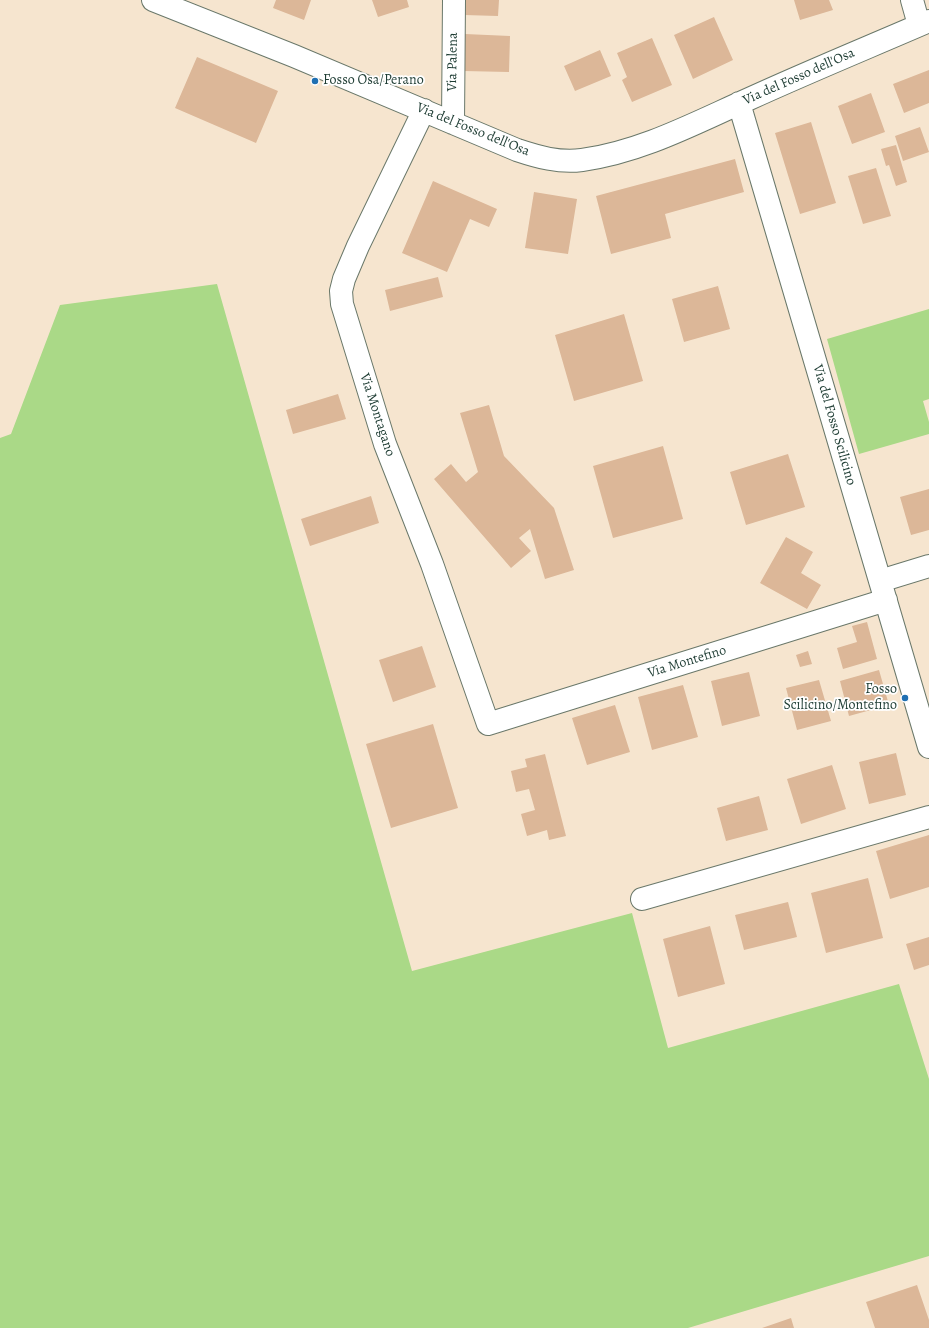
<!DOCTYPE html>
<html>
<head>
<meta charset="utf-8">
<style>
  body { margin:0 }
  canvas { display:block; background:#f6e5cf }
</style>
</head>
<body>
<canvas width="929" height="1328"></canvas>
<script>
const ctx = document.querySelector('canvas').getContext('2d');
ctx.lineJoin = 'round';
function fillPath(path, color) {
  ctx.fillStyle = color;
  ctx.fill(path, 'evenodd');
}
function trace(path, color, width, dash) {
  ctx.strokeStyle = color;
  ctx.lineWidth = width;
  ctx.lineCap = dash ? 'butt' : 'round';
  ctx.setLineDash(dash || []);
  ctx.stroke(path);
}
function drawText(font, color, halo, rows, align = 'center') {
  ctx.font = font + ' Alegreya,serif';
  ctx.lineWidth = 3.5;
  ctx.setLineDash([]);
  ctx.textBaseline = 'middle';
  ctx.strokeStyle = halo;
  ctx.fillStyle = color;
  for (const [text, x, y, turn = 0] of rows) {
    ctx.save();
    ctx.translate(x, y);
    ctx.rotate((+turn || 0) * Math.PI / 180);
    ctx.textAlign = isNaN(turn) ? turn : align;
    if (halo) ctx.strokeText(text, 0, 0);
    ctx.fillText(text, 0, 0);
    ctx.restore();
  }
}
fillPath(new Path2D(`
  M217,284L412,971L632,913L668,1048L899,984L929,1079V1256L688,1328H0V438L11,434L60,305Z
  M929,309V399L923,401L929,422V434L859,454L827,339Z`), '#aad987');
fillPath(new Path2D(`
  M276,0H311L304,20L273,8Z
  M372,0H407L409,7L378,17Z
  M465,0H499L498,16L464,15Z
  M794,0H829L833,10L800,20Z
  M714,17L733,60L693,79L674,35Z
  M465,34L510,36L509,72L463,71Z
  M652,38L672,85L632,102L622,80L627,77L617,53Z
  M600,50L611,76L575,91L564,66Z
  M197,57L278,91L256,143L175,108Z
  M929,70V103L904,113L893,84Z
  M871,93L885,132L852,144L838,106Z
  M811,122L836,203L800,214L775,133Z
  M920,127L929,152L903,161L895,136Z
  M896,145L907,182L896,186L889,165L886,166L881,149Z
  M735,159L744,192L665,214L671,238L611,254L596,196Z
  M876,168L891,216L863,224L848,176Z
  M433,181L497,209L489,227L470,219L447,272L402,253Z
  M534,192L577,199L568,254L525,248Z
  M438,277L443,297L390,311L385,290Z
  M718,286L730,329L684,342L672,299Z
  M624,314L643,381L574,401L555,335Z
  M338,394L346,419L293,434L286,410Z
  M489,405L504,456L554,508L574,570L545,579L530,529L519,538L531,551L511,568L434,479L451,464L466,482L478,472L460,413Z
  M663,446L683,519L613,538L593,466Z
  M788,454L805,507L746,525L730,472Z
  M929,489V530L911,535L900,497Z
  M371,496L379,523L310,546L301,519Z
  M786,537L813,552L801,573L821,585L807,609L760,583Z
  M867,622L877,659L843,669L837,648L857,642L852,626Z
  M422,646L436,687L393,702L379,660Z
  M808,651L812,664L800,667L796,655Z
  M879,670L889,705L849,716L840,681Z
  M749,672L760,716L722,726L711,681Z
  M819,680L831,721L797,730L786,688Z
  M683,685L698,737L652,750L638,697Z
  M615,705L630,752L587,765L572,718Z
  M433,724L458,808L391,828L366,744Z
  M896,753L906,795L869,804L859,762Z
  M545,754L566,836L549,840L547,830L527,836L521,814L535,810L529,789L516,792L511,771L527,767L525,759Z
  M832,765L846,809L801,824L787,779Z
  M759,796L768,830L726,841L717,808Z
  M929,835V887L890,899L876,851Z
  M868,878L883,938L826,953L811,893Z
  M788,902L797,937L744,950L735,915Z
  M710,926L725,984L678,997L663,939Z
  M929,937V965L914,970L906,944Z
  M917,1285L929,1320V1328H875L866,1302Z
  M791,1318L794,1328H762Z`), '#dcb798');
const minor = new Path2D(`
  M153,0L294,56L517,150C538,157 559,163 582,160C641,152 695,123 749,99C808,72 869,47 929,21
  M912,0L919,25
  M739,103L929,747
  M424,110L358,246L344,279L341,291L342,304L385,444L432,564L488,724L886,600
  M453,123L454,0
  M880,581L929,566
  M642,899L929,817`);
trace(minor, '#6a786a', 24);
trace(minor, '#fff', 22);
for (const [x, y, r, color] of [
  [315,81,4,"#1f6fb2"],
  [905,698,4,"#1f6fb2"]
]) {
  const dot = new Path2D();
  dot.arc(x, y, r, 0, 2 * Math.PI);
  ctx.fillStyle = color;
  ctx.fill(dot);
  trace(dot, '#fff', 1.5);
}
drawText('14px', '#1f3d34', '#fff', [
  ["Via Palena",453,62,-89],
  ["Via del Fosso dell'Osa",799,77,-24],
  ["Via del Fosso dell'Osa",473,130,22],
  ["Via Montagano",377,415,72],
  ["Via del Fosso Scilicino",834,425,74],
  ["Via Montefino",687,662,-17]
]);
drawText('14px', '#1f3d34', '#fff', [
  ["Fosso Osa/Perano",323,81],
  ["Fosso",897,690,"right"],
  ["Scilicino/Montefino",897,706,"right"]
], 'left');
</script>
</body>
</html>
